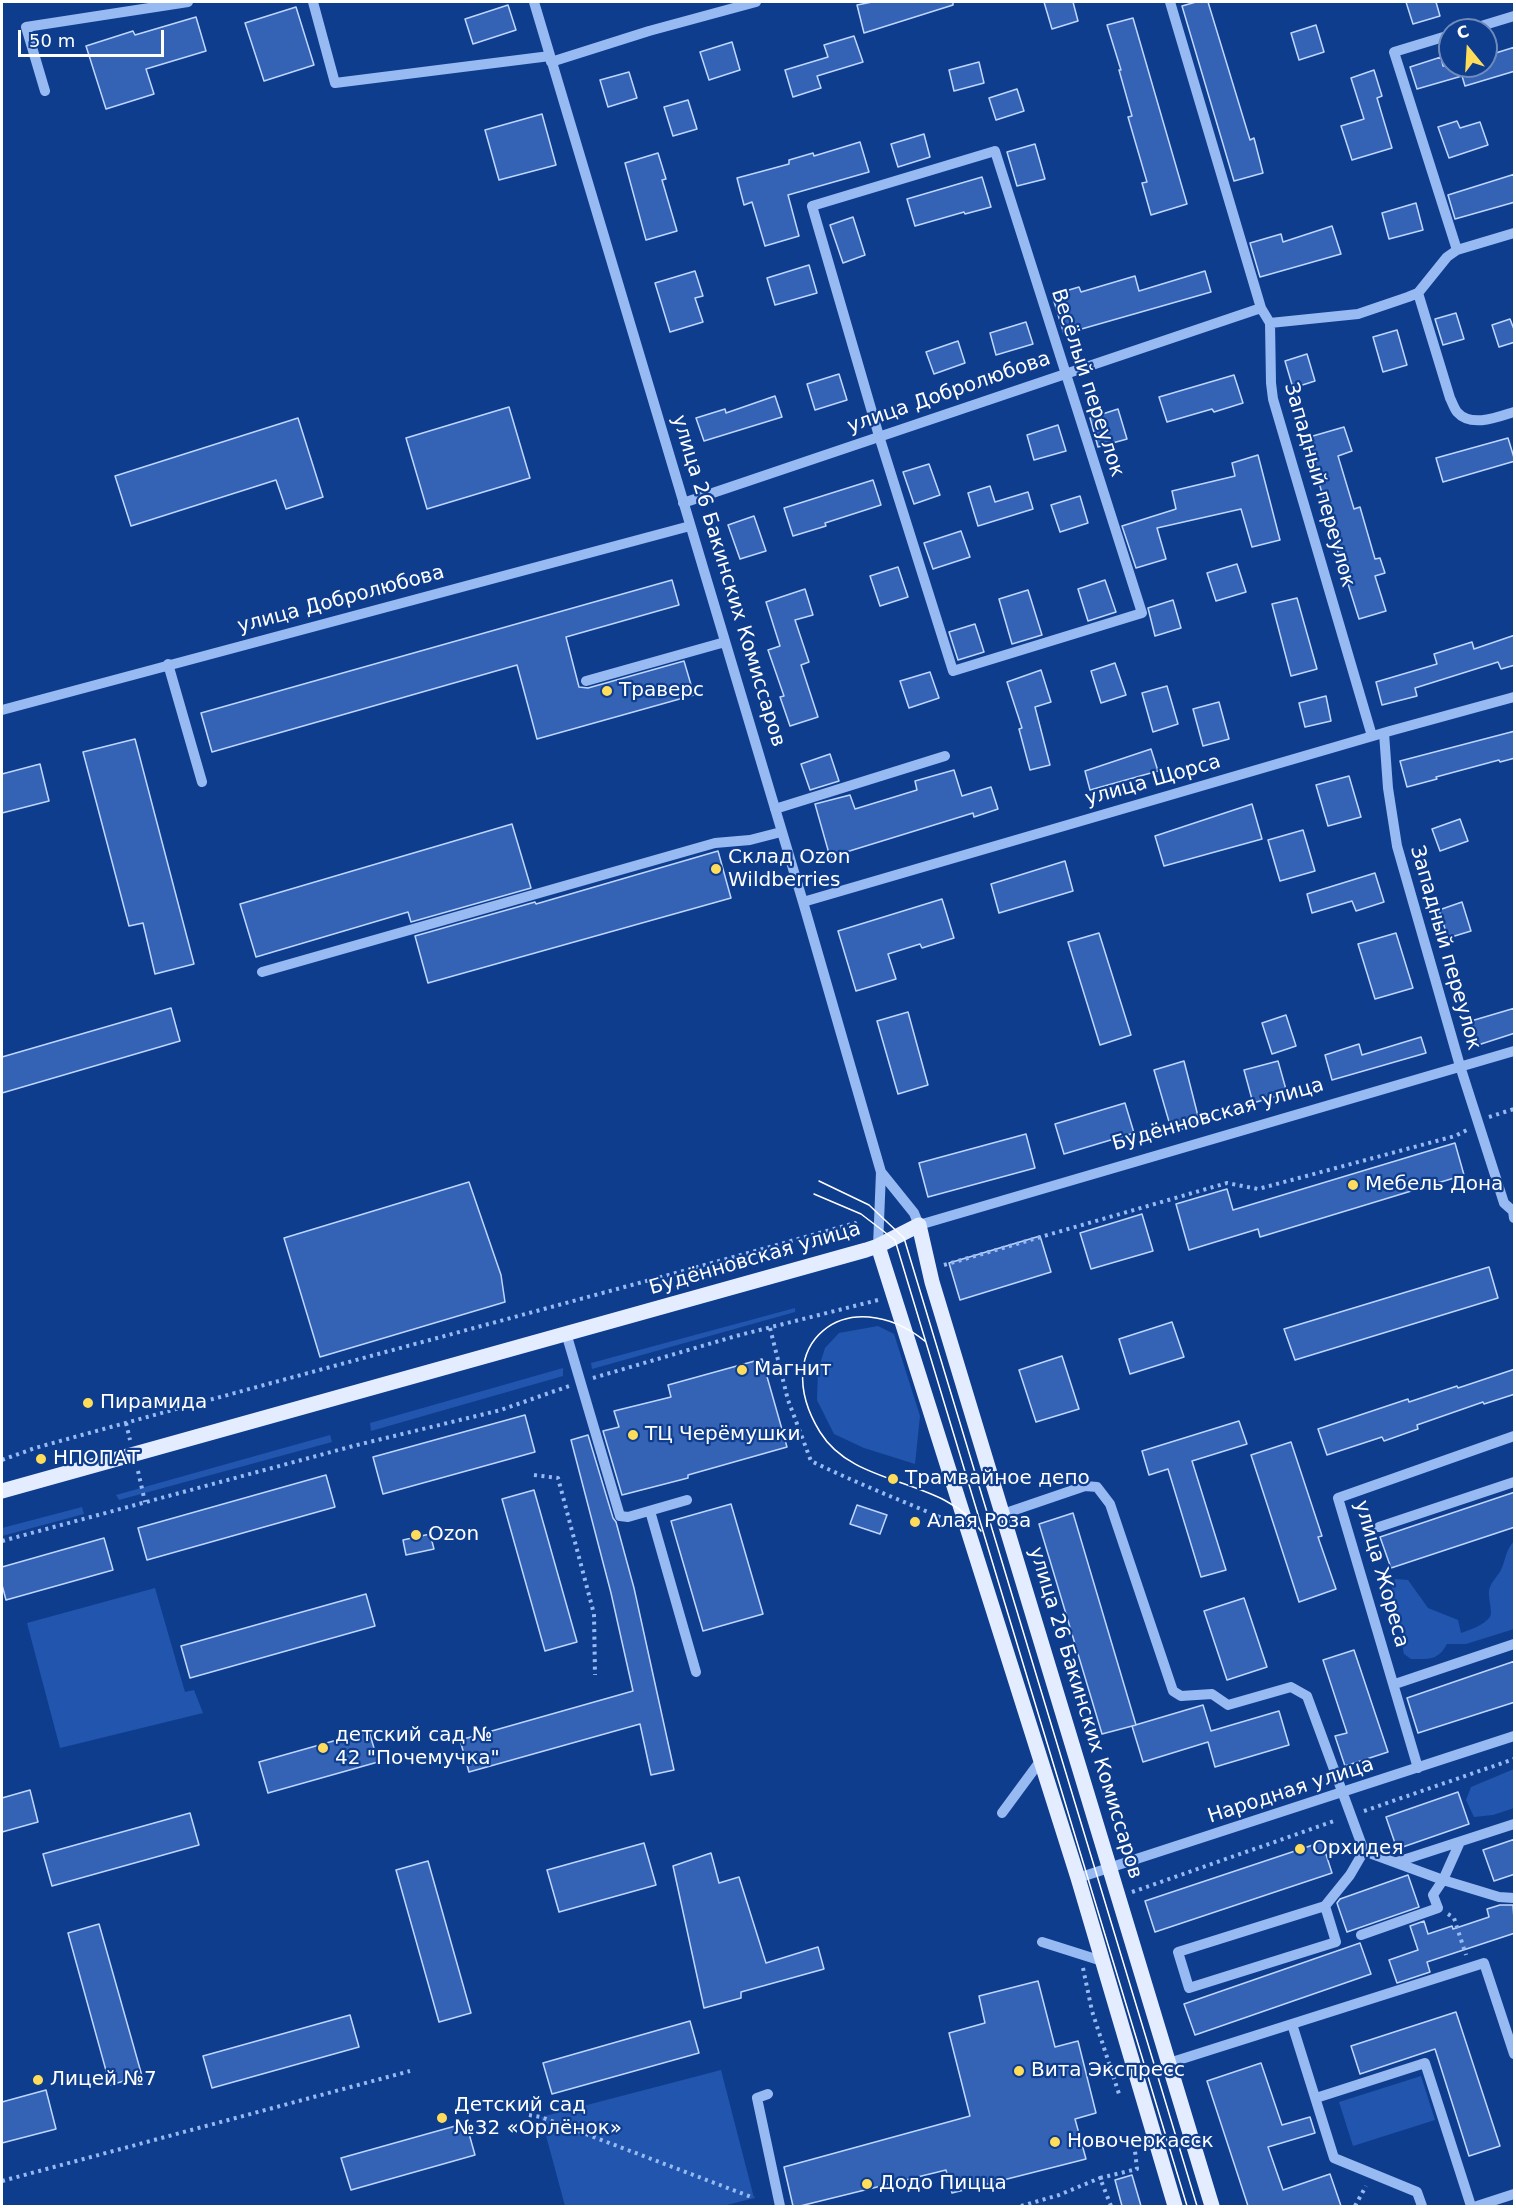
<!DOCTYPE html>
<html>
<head>
<meta charset="utf-8">
<style>
  body { margin:0 }
  #map { position:relative; width:1516px; height:2208px; overflow:hidden; background:#0f3d8e; font-family:"DejaVu Sans",sans-serif }
  canvas { display:block }
  .frame { position:absolute; inset:0; border:3px solid #fff; pointer-events:none }
  .north { position:absolute; left:1438px; top:18px; width:60px; height:60px; box-sizing:border-box; background:#0f3d8e; border:2px solid #6f8bbb; border-radius:50%; rotate:342deg; font-size:16px; font-weight:700; line-height:24px; text-align:center; color:#fff }
  .north::after { content:''; display:block; margin:auto; width:21px; height:27px; background:#ffdd5a; clip-path:polygon(50% 0,100% 100%,50% 72%,0 100%) }
  .scale { position:absolute; left:18px; top:30px; width:146px; height:27px; box-sizing:border-box; border:3px solid #fff; border-top:0; padding-left:8px; font-size:18px; line-height:21px; white-space:nowrap; color:#fff; -webkit-text-stroke:4px #0f3d8e; paint-order:stroke }
</style>
</head>
<body>
<div id="map">
<canvas width="1516" height="2208"></canvas>
<div class="frame"></div>
<div class="north">С</div>
<div class="scale">50 m</div>
</div>
<script>
const ctx = document.querySelector('canvas').getContext('2d');
ctx.lineJoin = 'round';
function fillPath(path, color) {
  ctx.fillStyle = color;
  ctx.fill(path, 'evenodd');
}
function trace(path, color, width, dash) {
  ctx.strokeStyle = color;
  ctx.lineWidth = width;
  ctx.lineCap = dash ? 'butt' : 'round';
  ctx.setLineDash(dash || []);
  ctx.stroke(path);
}
function drawText(font, color, halo, rows, align = 'center') {
  ctx.font = font + ' "DejaVu Sans",sans-serif';
  ctx.lineWidth = 4.5;
  ctx.setLineDash([]);
  ctx.textBaseline = 'middle';
  ctx.strokeStyle = halo;
  ctx.fillStyle = color;
  for (const [text, x, y, turn = 0] of rows) {
    ctx.save();
    ctx.translate(x, y);
    ctx.rotate((+turn || 0) * Math.PI / 180);
    ctx.textAlign = isNaN(turn) ? turn : align;
    if (halo) ctx.strokeText(text, 0, 0);
    ctx.fillText(text, 0, 0);
    ctx.restore();
  }
}
fillPath(new Path2D(`
  M795,1308V1312L592,1369L591,1363Z
  M878,1326L894,1334L920,1416L915,1464L864,1448L834,1434L817,1400L818,1370L825,1348L839,1333Z
  M563,1368V1376L371,1431L370,1423Z
  M330,1435L332,1442L119,1500L116,1495Z
  M82,1507L84,1514L2,1536V1528Z
  M1514,1541V1629L1466,1644H1447C1438,1661 1428,1659 1411,1659L1404,1654L1391,1591L1395,1579L1408,1580L1428,1608L1458,1620L1461,1633C1470,1630 1484,1625 1490,1617C1493,1612 1488,1599 1489,1590C1491,1582 1497,1577 1501,1570C1506,1559 1505,1551 1514,1541Z
  M155,1588L185,1692L194,1690L203,1713L60,1748L27,1623Z
  M1514,1769V1808L1493,1815L1474,1817L1466,1800L1471,1787Z
  M721,2070L754,2198L723,2206H565L541,2117Z
  M1421,2076L1435,2120L1353,2146L1339,2102Z`), '#2155ae');
const building = new Path2D(`
  M872,2H953V5L864,33L857,5Z
  M1044,2H1073L1078,21L1052,29Z
  M1196,2H1208L1250,140L1254,138L1263,173L1234,181L1182,6Z
  M1406,2H1436L1440,16L1413,24Z
  M508,5L516,30L473,44L465,19Z
  M296,7L314,65L264,81L245,23Z
  M196,17L206,51L146,69L154,94L106,109L86,46L133,31L135,35Z
  M1133,18L1187,204L1151,215L1142,183L1147,182L1128,117L1132,116L1119,70H1121L1107,25Z
  M1316,25L1324,52L1299,60L1291,33Z
  M854,36L863,62L817,76L821,88L793,97L785,70L828,57L824,45Z
  M732,42L740,70L709,80L700,52Z
  M1515,47V71L1465,86L1462,76L1417,89L1410,67L1441,57L1443,66H1486V56Z
  M979,62L984,83L954,91L949,70Z
  M1374,70L1382,96L1377,98L1392,148L1352,160L1341,126L1364,119L1351,78Z
  M629,72L637,98L608,107L600,80Z
  M1017,89L1024,111L996,120L989,98Z
  M688,100L697,129L673,136L664,107Z
  M542,114L556,165L499,180L485,130Z
  M1457,121L1460,128L1480,122L1488,145L1449,158L1438,127Z
  M924,134L930,157L898,167L891,144Z
  M860,142L869,172L788,195L799,236L765,246L752,202L744,205L737,178L789,164V160L813,153L814,156Z
  M1035,144L1045,179L1017,186L1007,152Z
  M658,153L666,179L662,180L677,231L646,240L625,163Z
  M1515,174V202L1455,219L1448,195Z
  M982,177L991,207L965,214L964,212L915,226L907,199Z
  M1416,203L1423,230L1389,239L1382,213Z
  M853,217L865,255L843,263L830,225Z
  M1332,226L1341,254L1260,277L1250,243L1281,234L1283,242Z
  M809,265L817,293L775,305L767,278Z
  M695,271L703,296L695,298L703,322L670,332L655,283Z
  M1205,271L1211,292L1064,334L1052,295L1079,287L1081,292L1135,276L1139,291Z
  M1456,313L1464,339L1443,345L1435,319Z
  M1510,319L1515,332V342L1499,347L1492,325Z
  M1026,322L1033,344L996,355L990,333Z
  M1397,330L1407,365L1383,372L1373,337Z
  M958,341L965,363L934,374L926,352Z
  M1307,354L1315,381L1293,388L1285,361Z
  M839,374L847,400L815,410L807,384Z
  M1234,375L1243,403L1214,412L1212,409L1167,422L1159,397Z
  M775,396L782,417L704,441L696,418L725,409L726,413Z
  M509,407L530,478L427,509L406,438Z
  M1118,409L1127,439L1098,447L1090,418Z
  M298,418L323,497L286,509L276,480L131,526L115,476Z
  M1058,425L1066,451L1034,460L1027,435Z
  M1344,427L1352,451L1338,456L1354,509L1360,507L1375,559L1380,558L1385,573L1375,576L1386,611L1359,619L1327,517H1329L1306,438Z
  M1508,438L1515,461L1443,482L1436,458Z
  M1258,455L1280,540L1252,547L1241,509L1157,528L1166,559L1136,568L1122,526L1176,509L1172,491L1235,476L1232,463Z
  M929,464L940,495L914,504L903,472Z
  M873,480L881,505L825,523L826,526L793,536L784,508Z
  M990,486L995,502L1028,492L1033,509L978,526L968,493Z
  M1080,496L1088,523L1060,532L1051,505Z
  M754,516L766,551L740,559L728,525Z
  M961,531L970,557L933,569L924,543Z
  M1237,564L1246,592L1216,601L1207,573Z
  M898,567L908,597L880,606L870,576Z
  M672,580L679,605L566,637L579,687L588,688L684,661L694,695L537,739L517,665L212,752L201,713Z
  M1105,580L1116,612L1088,621L1078,589Z
  M805,589L813,615L795,620L809,662L801,665L818,717L790,726L780,697L784,696L768,650L780,646L766,602Z
  M1028,590L1042,635L1012,644L999,599Z
  M1297,598L1317,669L1291,676L1272,604Z
  M1173,600L1181,628L1155,636L1148,608Z
  M975,624L984,652L958,660L949,632Z
  M1515,635V665L1501,669L1498,662L1415,688L1417,696L1382,705L1376,682L1437,664L1434,654L1472,642L1474,649Z
  M1115,663L1126,695L1101,703L1091,671Z
  M1041,670L1051,702L1035,707L1050,765L1030,770L1019,729L1022,728L1007,682Z
  M930,672L939,698L909,708L900,681Z
  M1167,686L1178,724L1153,732L1142,693Z
  M1326,696L1331,721L1305,727L1299,703Z
  M1219,702L1229,739L1203,746L1193,709Z
  M1515,731V758L1500,762L1499,760L1436,777L1437,779L1407,787L1400,761Z
  M135,739L194,964L155,974L143,923L129,926L83,752Z
  M1151,749L1158,771L1090,790L1085,771Z
  M830,754L839,781L810,790L801,764Z
  M40,764L49,801L2,813V774Z
  M954,770L962,796L991,787L998,809L974,817L973,813L830,857L815,804L850,795L855,809L917,790L915,781Z
  M1349,776L1361,817L1328,826L1316,785Z
  M1252,804L1262,839L1164,866L1155,836Z
  M1460,819L1468,841L1440,851L1432,829Z
  M512,824L531,888L411,922L408,912L256,957L240,904Z
  M1303,830L1315,871L1280,881L1268,840Z
  M718,851L731,898L428,983L415,936L535,902L536,904Z
  M1065,861L1073,891L999,913L991,884Z
  M1375,873L1384,902L1356,911L1352,901L1312,913L1307,894Z
  M942,899L954,938L922,948L920,944L888,954L896,979L856,991L838,931Z
  M1462,902L1471,931L1448,938L1439,910Z
  M1099,933L1131,1035L1100,1045L1068,942Z
  M1396,933L1413,988L1375,999L1358,944Z
  M171,1008L180,1041L2,1093V1057Z
  M1515,1008V1033L1478,1045L1471,1021Z
  M908,1012L928,1085L898,1094L877,1021Z
  M1286,1015L1296,1046L1272,1054L1262,1023Z
  M1421,1037L1426,1053L1332,1080L1325,1055L1359,1044L1362,1055Z
  M1184,1061L1200,1124L1172,1132L1154,1070Z
  M1278,1061L1287,1093L1253,1103L1244,1070Z
  M1125,1103L1134,1133L1064,1154L1055,1124Z
  M1026,1134L1035,1168L928,1197L919,1163Z
  M1455,1143L1464,1175L1260,1237L1258,1229L1189,1250L1176,1204L1227,1189L1233,1210Z
  M469,1182L501,1275L505,1302L320,1357L284,1238Z
  M1142,1214L1153,1251L1091,1269L1080,1233Z
  M1040,1236L1051,1272L960,1300L949,1263Z
  M1489,1267L1498,1298L1295,1360L1284,1329Z
  M1172,1322L1184,1357L1130,1374L1119,1339Z
  M1062,1356L1079,1409L1036,1422L1019,1370Z
  M762,1359L787,1447L688,1475V1478L622,1495L603,1431L619,1427L614,1411L671,1397L668,1385Z
  M1515,1369V1394L1484,1404L1483,1402L1417,1425L1418,1429L1384,1441L1382,1437L1327,1455L1318,1429L1408,1399L1409,1402L1457,1386L1458,1388Z
  M525,1415L535,1452L383,1494L373,1457Z
  M1239,1421L1247,1444L1192,1461L1226,1570L1201,1577L1168,1469L1149,1475L1142,1451Z
  M588,1435L613,1518L616,1522L634,1588L674,1770L651,1775L640,1724L469,1772L460,1740L633,1691L611,1593L571,1440Z
  M1291,1442L1322,1536L1318,1537L1336,1589L1299,1602L1251,1455Z
  M326,1475L335,1507L147,1560L138,1528Z
  M534,1490L577,1642L545,1651L502,1499Z
  M1515,1492V1527L1391,1568L1380,1537Z
  M731,1504L763,1614L703,1631L671,1521Z
  M857,1505L887,1515L880,1534L850,1524Z
  M1073,1513L1136,1725L1102,1734L1039,1524Z
  M430,1534L434,1549L406,1555L403,1540Z
  M104,1538L113,1570L6,1600L2,1585V1567Z
  M366,1594L375,1626L190,1678L181,1646Z
  M1244,1598L1267,1667L1227,1680L1204,1611Z
  M1354,1650L1388,1752L1345,1766L1335,1736L1347,1733L1323,1660Z
  M1515,1661V1702L1418,1733L1407,1698Z
  M1203,1705L1211,1731L1279,1711L1289,1745L1215,1767L1208,1742L1143,1762L1132,1726Z
  M369,1731L378,1762L268,1793L259,1762Z
  M30,1790L38,1822L2,1832V1798Z
  M1458,1792L1469,1824L1397,1849L1386,1817Z
  M190,1813L199,1845L52,1886L43,1854Z
  M1515,1839V1874L1494,1881L1483,1850Z
  M1322,1842L1332,1873L1155,1932L1145,1901Z
  M644,1843L656,1885L559,1912L547,1870Z
  M711,1853L719,1883L739,1877L766,1963L818,1947L824,1969L741,1992V1998L704,2008L673,1866Z
  M428,1861L471,2013L439,2022L396,1870Z
  M1408,1875L1419,1907L1347,1932L1337,1903L1340,1899Z
  M1500,1905H1513L1515,1933L1427,1962L1430,1972L1397,1983L1389,1960L1418,1950L1410,1926L1424,1921L1428,1934L1452,1926L1453,1929L1489,1917L1487,1909Z
  M99,1924L142,2076L110,2085L68,1933Z
  M1360,1943L1371,1974L1195,2035L1184,2004Z
  M1038,1981L1055,2047L1078,2041L1096,2113L1075,2119L1086,2159L952,2193L946,2170L800,2206H793L784,2167L970,2116L949,2033L985,2023L979,1996Z
  M1456,2012L1500,2146L1469,2156L1435,2049L1360,2074L1351,2046Z
  M350,2015L359,2047L212,2088L203,2056Z
  M690,2021L699,2053L552,2094L543,2063Z
  M1261,2063L1282,2125L1310,2117L1315,2133L1268,2147L1283,2190L1330,2174L1341,2206H1248L1207,2081Z
  M46,2090L56,2129L2,2143V2102Z
  M466,2123L475,2155L351,2190L341,2158Z
  M1132,2175L1141,2206H1122L1115,2180Z`);
fillPath(building, '#3463b6');
trace(building, '#bfd7fe', 1.5);
trace(new Path2D(`
  M1489,1117L1514,1109
  M944,1265L1227,1183L1258,1189L1455,1136L1467,1130
  M770,1328L788,1400L811,1461C856,1483 903,1501 949,1521
  M593,1378L736,1336L878,1300
  M126,1423L130,1440
  M2,1460L35,1448C308,1372 582,1300 855,1223L860,1235
  M138,1471L145,1502
  M534,1475L558,1478L594,1614L595,1675
  M2,1541L357,1445L501,1410L569,1386
  M1364,1811L1514,1759
  M1132,1892L1337,1820
  M1448,1914L1454,1918L1466,1955
  M1083,1968L1092,2011L1120,2097
  M529,2115L541,2117L754,2198
  M2,2181L410,2071
  M1021,2206L1059,2195L1100,2178
  M1111,2206L1100,2178L1137,2169L1135,2151
  M1355,2206L1366,2186`), '#98baf3', 4, [3, 4.5]);
trace(new Path2D(`
  M313,2L335,83L550,56
  M534,2L803,902L881,1172L878,1246
  M1170,2L1261,308L1270,323L1271,383L1273,399L1372,736
  M1468,30L1514,16
  M1450,35L1394,52L1457,250
  M551,62L649,31L756,2
  M45,91L26,27L188,2
  M995,151L1142,613L953,671L879,436L812,206Z
  M1418,293L1450,398C1452,402 1454,408 1457,412C1471,428 1498,417 1514,412
  M1270,323L1358,314L1408,297L1418,293L1447,257L1457,250L1514,233
  M683,503L1261,308
  M168,664L202,782
  M586,681L725,642
  M2,710L690,526
  M1384,733L1388,788L1397,846L1460,1066L1504,1203L1513,1211L1514,1218
  M775,809L945,756
  M803,902L1390,731L1514,697
  M262,972L715,843L750,840L781,832
  M881,1172L914,1213L919,1225L1514,1051
  M566,1333L620,1516L628,1517L687,1500
  M650,1511L696,1672
  M1003,1514L1085,1486L1097,1487L1110,1504L1173,1691L1181,1696L1212,1694L1228,1705L1291,1687L1307,1696L1364,1851
  M1379,1527L1514,1482
  M1395,1684L1514,1644
  M1418,1768L1338,1498L1514,1436
  M1002,1813L1041,1760
  M1364,1851L1443,1880L1499,1897L1514,1898
  M1397,1862L1514,1824
  M1078,1878L1514,1736
  M1325,1906L1336,1942L1189,1988L1178,1952L1325,1906L1350,1875L1364,1851
  M1361,1935L1438,1908L1433,1895L1443,1880L1460,1842
  M1042,1942L1102,1961
  M1292,2024L1334,2158L1417,2192L1422,2206
  M1169,2063L1484,1963L1514,2054
  M768,2094L757,2098L780,2206
  M1316,2098L1425,2063L1471,2206
  M1477,2206L1514,2194`), '#98baf3', 10);
trace(new Path2D(`
  M878,1246L1078,1878L1175,2206
  M2,1491L866,1250L878,1246L919,1225L932,1282L1212,2206`), '#e4ecff', 15);
trace(new Path2D(`
  M819,1181L869,1205L904,1238L1197,2206
  M814,1194L861,1214L895,1240L1187,2206
  M926,1342C848,1279 766,1344 820,1432C855,1489 943,1476 981,1531`), '#fff', 1.5);
for (const [x, y, r, color] of [
  [607,691,6,"#ffdd5a"],
  [716,869,6,"#ffdd5a"],
  [1353,1185,6,"#ffdd5a"],
  [742,1370,6,"#ffdd5a"],
  [88,1403,6,"#ffdd5a"],
  [633,1435,6,"#ffdd5a"],
  [41,1459,6,"#ffdd5a"],
  [893,1479,6,"#ffdd5a"],
  [915,1522,6,"#ffdd5a"],
  [416,1535,6,"#ffdd5a"],
  [323,1748,6,"#ffdd5a"],
  [1300,1849,6,"#ffdd5a"],
  [1019,2071,6,"#ffdd5a"],
  [38,2080,6,"#ffdd5a"],
  [442,2118,6,"#ffdd5a"],
  [1055,2142,6,"#ffdd5a"],
  [867,2184,6,"#ffdd5a"]
]) {
  const dot = new Path2D();
  dot.arc(x, y, r, 0, 2 * Math.PI);
  ctx.fillStyle = color;
  ctx.fill(dot);
  trace(dot, '#0f3d8e', 2);
}
drawText('20px', '#fff', '#0f3d8e', [
  ["Весёлый переулок",1087,383,72],
  ["улица Добролюбова",949,393,-19],
  ["Западный переулок",1319,485,74],
  ["улица 26 Бакинских Комиссаров",728,581,73],
  ["улица Добролюбова",341,600,-15],
  ["улица Щорса",1153,781,-16],
  ["Западный переулок",1445,948,74],
  ["Будённовская улица",1218,1115,-16],
  ["Будённовская улица",755,1259,-16],
  ["улица Жореса",1381,1574,74],
  ["улица 26 Бакинских Комиссаров",1085,1713,73],
  ["Народная улица",1291,1791,-18]
]);
drawText('20px', '#fff', '#0f3d8e', [
  ["Траверс",619,691],
  ["Склад Ozon",728,858],
  ["Wildberries",728,881],
  ["Мебель Дона",1365,1185],
  ["Магнит",754,1370],
  ["Пирамида",100,1403],
  ["ТЦ Черёмушки",645,1435],
  ["НПОПАТ",53,1459],
  ["Трамвайное депо",905,1479],
  ["Алая Роза",927,1522],
  ["Ozon",428,1535],
  ["детский сад №",335,1736],
  ["42 \"Почемучка\"",335,1759],
  ["Орхидея",1312,1849],
  ["Вита Экспресс",1031,2071],
  ["Лицей №7",50,2080],
  ["Детский сад",454,2106],
  ["№32 «Орлёнок»",454,2129],
  ["Новочеркасск",1067,2142],
  ["Додо Пицца",879,2184]
], 'left');
</script>
</body>
</html>
